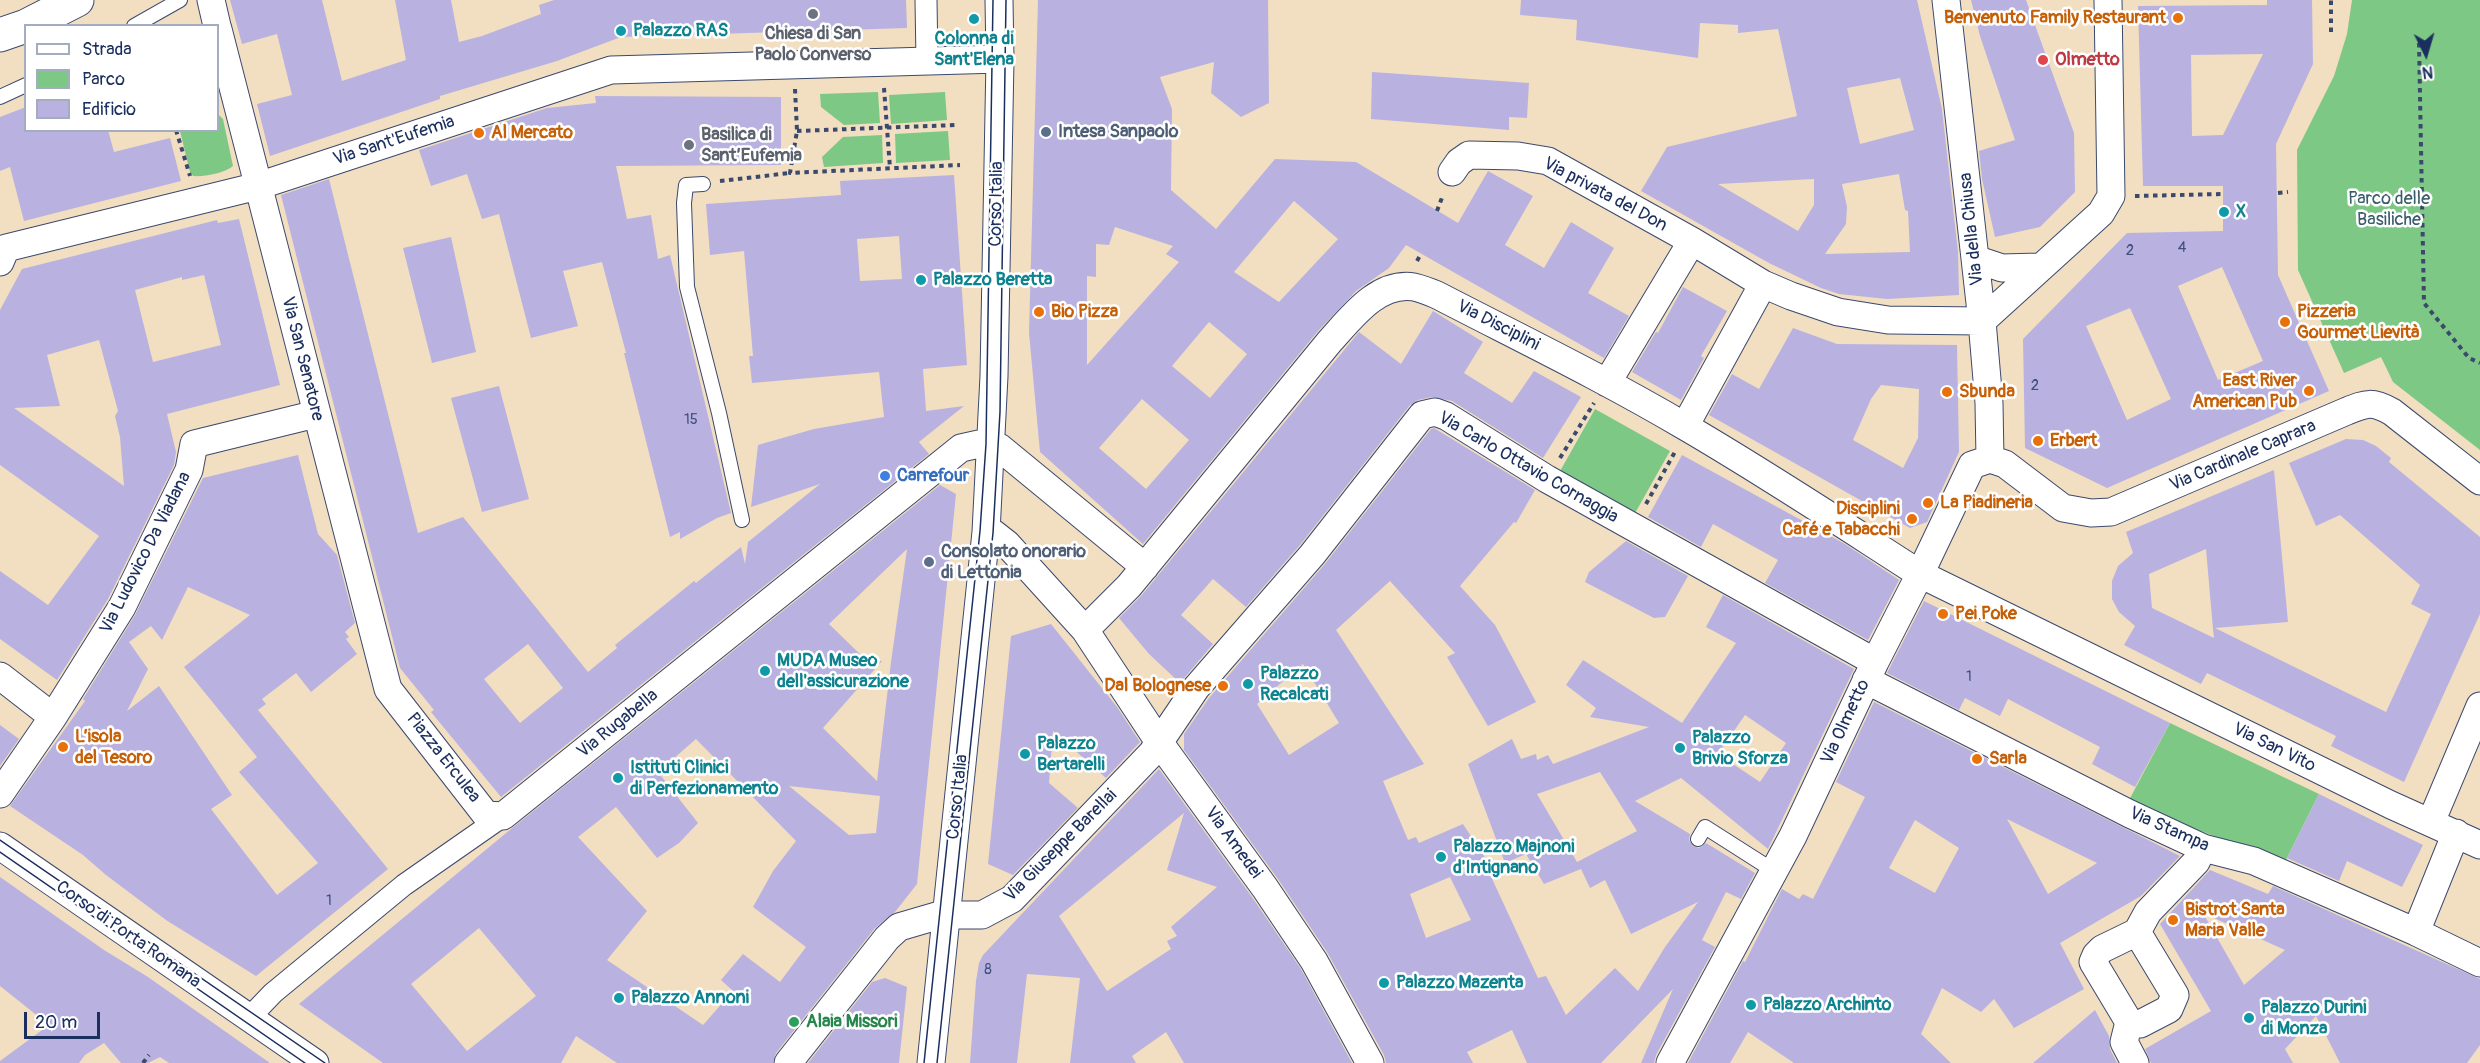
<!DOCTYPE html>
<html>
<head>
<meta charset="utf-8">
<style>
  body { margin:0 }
  #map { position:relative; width:2480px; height:1063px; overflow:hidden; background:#f2dec0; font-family:Pangolin,sans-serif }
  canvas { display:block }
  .legend { position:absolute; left:24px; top:24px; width:195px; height:108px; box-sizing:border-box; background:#fff; border:2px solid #a4acbf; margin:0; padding:8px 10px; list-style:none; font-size:18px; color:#1b2f5e }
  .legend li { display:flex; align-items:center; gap:12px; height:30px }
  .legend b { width:30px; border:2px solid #a4acbf }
  .north { position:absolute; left:2396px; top:24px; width:60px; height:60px; -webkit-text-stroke:4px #fff; paint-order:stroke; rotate:175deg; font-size:16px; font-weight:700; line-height:24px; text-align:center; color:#1b2f5e }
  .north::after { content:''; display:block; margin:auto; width:21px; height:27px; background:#1b2f5e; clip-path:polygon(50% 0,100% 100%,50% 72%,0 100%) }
  .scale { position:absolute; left:24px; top:1012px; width:76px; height:27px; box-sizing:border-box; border:3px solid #1b2f5e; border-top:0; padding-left:8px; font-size:18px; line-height:21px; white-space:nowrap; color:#1b2f5e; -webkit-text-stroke:4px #fff; paint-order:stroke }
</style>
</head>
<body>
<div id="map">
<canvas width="2480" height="1063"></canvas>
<ul class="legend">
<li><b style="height:8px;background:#fff"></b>Strada</li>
<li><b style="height:16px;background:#7ec885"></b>Parco</li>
<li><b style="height:16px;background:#b9b2e0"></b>Edificio</li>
</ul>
<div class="north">N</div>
<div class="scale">20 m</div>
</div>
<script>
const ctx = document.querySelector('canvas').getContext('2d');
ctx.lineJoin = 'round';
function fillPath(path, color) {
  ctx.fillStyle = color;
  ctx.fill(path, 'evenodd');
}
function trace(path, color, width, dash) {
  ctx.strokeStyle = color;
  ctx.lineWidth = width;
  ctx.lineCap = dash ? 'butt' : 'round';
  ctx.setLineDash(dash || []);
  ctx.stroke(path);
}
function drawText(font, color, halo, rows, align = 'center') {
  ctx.font = font + ' Pangolin,sans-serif';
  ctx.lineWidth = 5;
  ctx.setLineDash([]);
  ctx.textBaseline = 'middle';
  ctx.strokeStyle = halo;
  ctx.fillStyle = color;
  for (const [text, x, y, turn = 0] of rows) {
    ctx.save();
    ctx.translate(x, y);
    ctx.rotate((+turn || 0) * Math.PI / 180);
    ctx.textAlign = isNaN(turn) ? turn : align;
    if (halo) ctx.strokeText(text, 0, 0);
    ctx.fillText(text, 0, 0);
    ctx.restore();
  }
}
fillPath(new Path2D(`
  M2352,0H2480V450L2393,382L2381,357L2344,373L2298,270L2297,150L2334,76L2347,34Z
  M878,92L880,123L844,125L821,107L820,94Z
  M945,92L947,120L891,124L889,95Z
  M218,114L223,119L233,166C225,173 204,177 193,176L190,172L180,131L218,130Z
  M948,131L950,160L896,163L895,134Z
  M882,135L883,163L824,167L822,157L843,137Z
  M1595,409L1670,451L1634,515L1559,473Z
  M2170,723L2319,794L2286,860L2244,848L2128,802Z`), '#7ec885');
fillPath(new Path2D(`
  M230,0H322L342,81L406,60L395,0H451L459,42L482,36L541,14L539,5L554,0H906L907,28L621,37L557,61L440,96V99L270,156L257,104L292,95L277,34L242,44Z
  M1038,0H1268L1269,103L1241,117L1211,93L1214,62L1160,77L1172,109L1171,190L1216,229L1275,159L1356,162L1458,223L1488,171L1533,196L1505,245L1544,268L1571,222L1614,248L1588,293L1629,316L1604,358L1406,245L1389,268L1356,291L1318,331L1143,544L1040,452L1029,333ZM1294,201L1338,239L1279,302L1234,272ZM1115,227L1173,246L1166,254L1179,262L1087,365V276L1096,277V244L1109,245ZM1209,322L1247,354L1210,398L1172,366ZM1142,399L1189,440L1146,489L1099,448Z
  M1521,0H1917L1942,109L1958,252L1959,295L1887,299L1839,294L1821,288L1769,263L1641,191L1667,147L1797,116L1778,29L1738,33V25L1700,23L1698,58L1576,40L1577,20L1520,15ZM1900,78L1914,130L1860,144L1847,88ZM1899,174L1905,210L1908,211L1910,252L1825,254L1846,224L1847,207L1842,184ZM1814,179V205L1798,231L1718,184Z
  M1971,0H2026L2074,133L2075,192L2040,227L1995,237L1982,179L1979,151L2015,140L1980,36Z
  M2267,0H2312L2313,64L2276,144L2278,275L2329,391L2107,488L2025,448L2023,339L2127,233L2223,231V186H2143L2138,6L2267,5ZM2263,54L2223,135L2192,136L2191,55ZM2222,267L2263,361L2218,380L2178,286ZM2130,308L2171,399L2127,420L2086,326Z
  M1372,72L1529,83L1527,118L1509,117V130L1371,119Z
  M595,96L781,97V165L616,166L627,219L651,215L658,259L670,255L731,513L717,518L680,539V532L670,537L624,353H626L602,262L563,271L578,326L531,338L499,214L482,219L467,174L431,186L419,150L547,108L596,103Z
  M26,107V130H108L114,152L170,138L181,181L24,221L10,167L0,171V117Z
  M954,175L967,365L923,369L926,411L964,406L919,442L929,454L501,797L431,712L434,710L400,668L281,195L329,179L418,533L463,517L588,672L617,648L615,645L694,581L696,583L741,547L745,564L748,542L820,484L751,507L758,445L814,429L884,417L879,372L752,383L749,356H753L744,251L710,255L706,204L841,195L840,181ZM899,236L902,279L860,281L857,239ZM528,644L563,688L520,723L484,679Z
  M239,219L280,385L167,414L176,452L174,465L108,599L57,680L0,639V571L48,605L99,536L0,465V310L22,269L217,220L218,223ZM204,275L221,345L153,362L135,290L182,277V280ZM99,340L118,411L115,416L120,437L124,486L14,408L60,406L47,355Z
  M451,237L476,352L432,363L403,248Z
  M1683,287L1727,311L1701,356L1704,358L1681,400L1632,372L1656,332L1658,333Z
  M1433,311L1483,342L1464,373L1512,403L1534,371L1581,397L1543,458L1452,401L1432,397L1418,400L1410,405L1300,545L1246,607L1213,579L1181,615L1213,644L1180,683L1149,654L1119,618L1141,596L1359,332L1401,364Z
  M1793,328L1837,344L1957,345L1959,452L1927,522L1910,528L1709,415L1732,374L1759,389ZM1881,385L1919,389L1918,438L1903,468L1853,440L1871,399Z
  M499,386L529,499L482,512L451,398Z
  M1434,428L1535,490L1516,523L1514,522L1460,586L1495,625L1536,702L1488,726L1447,657L1455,653L1390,581L1336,630L1424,764L1383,781L1408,840L1416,837L1419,843L1463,824L1492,868L1488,870L1538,978L1546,976L1566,1015L1615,968L1638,991L1665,947L1698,902L1631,934L1605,880L1590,888L1581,869L1544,884L1526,854L1505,863L1468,764L1512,739L1521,759L1536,754L1537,760L1548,755L1553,764L1649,727L1590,717L1596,708L1566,685L1583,660L1682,723L1736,643L1706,627L1723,595L1854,669L1768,849L1681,778L1635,801L1690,834L1689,840L1693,846L1699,848L1706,843L1755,873L1741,899L1726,892L1702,940L1715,947L1656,1055L1654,1063H1641L1673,989L1601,1063H1527L1512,1030L1467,1052L1473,1063H1386L1384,1055L1327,952L1278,879L1184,750V734L1209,698L1324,565L1431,429ZM1303,664L1339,723L1289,755L1257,704ZM1745,715L1786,743L1760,782L1718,754ZM1600,772L1637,831L1577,862L1537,794ZM1450,877L1471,920L1426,938L1410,894Z
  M2346,439L2363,440L2376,446L2391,458L2389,462L2480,537V614L2404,782L2331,746L2336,736L2207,673L2201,684L2124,645L2135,626L2119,612L2112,599V581L2118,566L2133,553L2126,532L2274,470L2288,622L2215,628L2386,712L2431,614L2411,604L2420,585L2340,515L2316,526L2289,463ZM2206,549L2213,629L2214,638L2152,608L2149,574Z
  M298,455L318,534L337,555L355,623L345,632L349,637L346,639L357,654L311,692L296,673L262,699L266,704L258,710L388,869L256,976L166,920L106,875L83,855L10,806L85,701L83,699L135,615L203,478ZM188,587L250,615L184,667L257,757L239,772L318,863L277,895L211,809L232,795L159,686L127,711L148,669L129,642L151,626L162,640Z
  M1682,455L1845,544L1899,580L1868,640L1765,583L1778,560L1713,524L1701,547L1648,517Z
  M940,485L956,494L917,884L895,912L875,928L776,1053L773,1063H617L576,1036L561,1063H383L299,1004L511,829ZM907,549L891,662L877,781L823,728L882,661L866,660L829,624ZM696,739L796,841L773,871L753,907L806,947L780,982L743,954L721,980L733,991L703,1025L607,960L647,911L578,837L616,807L657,858L679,843L698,823L658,772ZM789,786L880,796L876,833L849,835ZM479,928L536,996L467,1051L411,984Z
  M1626,541L1688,576L1665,617L1654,618L1585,582L1589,572Z
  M1924,601L2170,723L2135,787L2092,764L2100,747L2008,699L2000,716L1965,698L1959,710L1887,673Z
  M1051,624L1117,707L1140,742L1106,778L1053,731L1049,783L1078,808L1013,875L988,864L1011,636Z
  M1874,702L2180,856L2141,896L2060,943L2084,989L2014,1028L1994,999L1981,1012L1942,988L1921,1034L1951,1063H1794L1748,1032L1730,1063H1688L1743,961L1745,962L1782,889L1799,899L1803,894L1813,899L1865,797L1836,782ZM2007,819L2097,863L2048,894ZM1915,820L1959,848L1935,893L1889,868Z
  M0,725L19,739L0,766Z
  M1159,769L1252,897L1301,969L1352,1063H1184L1166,1032L1132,1056L1136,1063H1070L1080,978L1027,974L1017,1063H970L976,981L979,963L983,955ZM1184,813L1167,870L1217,887L1171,927L1177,936L1167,941L1171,949L1107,991L1059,916Z
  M2319,794L2423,845L2402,887L2347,861L2339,881L2287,858Z
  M2210,870L2268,894L2273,886L2480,979V1045L2467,1063H2340L2316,1016L2285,1049L2293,1063H2151L2145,1049L2211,1011L2160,924ZM2203,913L2285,950L2244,985Z
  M0,877L104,950L148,977L270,1063H169L160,1057L148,1063H121L104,1043L85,1055L79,1063H0V1061L49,1025L0,986Z
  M885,978L907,987L899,1063H808L872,982Z
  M2095,1010L2109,1036L2110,1049L2117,1063H2033Z`), '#b9b2e0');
const service = new Path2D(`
  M134,26L180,0
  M0,97L26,85
  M703,184L686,185L684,203L687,287L719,413L742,520
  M1698,839L1705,827L1774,871`);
const pedestrian = new Path2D(`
  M926,0L927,61
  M249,1018L273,993L404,885L503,816`);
const minor = new Path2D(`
  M211,0L217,26
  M1946,0L1982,321L1989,403L1990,459
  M218,29L388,689L486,815L503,816L961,448L979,444L999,447L1145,567
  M1452,172L1459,162L1469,155L1518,156L1548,161L1692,241L1763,284L1791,296L1838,312L1888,320L1982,321
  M1975,259L2002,268L2039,267
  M0,262L6,248L258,186L611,70L1000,59
  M1982,321L2101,213L2111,196L2108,0
  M1607,383L1692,241
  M1685,426L1763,284
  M2480,481L2392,412C2372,401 2367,403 2347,411L2111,512L2091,513L2063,508L2005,464L1990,459L1972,465L1920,574L2391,805L2480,845
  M986,532L993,533L1007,544L1085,630L1159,742L1265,888L1314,961L1370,1063
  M1085,630L1129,586L1330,341C1351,318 1378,281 1414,287C1422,289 1430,292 1437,295C1520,338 1605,379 1686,427C1765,473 1842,524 1920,574L1875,662L1793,836L1670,1063
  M0,676L53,717
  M1866,680L2130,814L2203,848L2254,861L2416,932L2480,963
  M0,794L53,717L122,607L189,470L194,444L316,414
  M2431,822L2480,706
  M0,846L315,1063
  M2137,932L2175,995L2169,1009L2140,1024L2129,1022L2093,962L2096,955L2102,949L2137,932L2148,912L2196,862L2203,848
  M2416,932L2456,833
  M2129,1022L2124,1042L2135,1063
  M788,1063L887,938L899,927L940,915H982L1012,899L1152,753L1196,688L1312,555L1422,415L1435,412L1446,416L1547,479L1875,662
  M931,1063L986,532L994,376L1000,59L999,0`);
const tertiary = new Path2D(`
  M26,26L77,0
  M0,35L26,26`);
trace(service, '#3b496d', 16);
trace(pedestrian, '#3b496d', 23);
trace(minor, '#3b496d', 29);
trace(tertiary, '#3b496d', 35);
trace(new Path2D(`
  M2331,32V0
  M2419,43L2424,303L2469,358L2480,363
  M884,88L890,168
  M795,89L797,131L790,173L960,165
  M176,130L190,176
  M797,131L956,125
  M720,181L790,173
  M2278,193L2288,192
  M2135,196L2223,194
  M1437,211L1443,195
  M1417,261L1421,254
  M1560,458L1594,403
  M1646,504L1676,450
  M143,1063L149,1055`), '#3b496d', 4, [4.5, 4.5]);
trace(service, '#fff', 14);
trace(pedestrian, '#fff', 21);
trace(minor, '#fff', 27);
trace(tertiary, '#fff', 33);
trace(new Path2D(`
  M0,840L325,1063
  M0,852L305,1063
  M924,1063L980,531L986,444L993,0
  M937,1063L993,533L1000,412L1006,0`), '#1b2f5e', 1.5);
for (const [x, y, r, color] of [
  [813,14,6,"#6b7280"],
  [2178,18,6,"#e8710a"],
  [974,19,6,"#0f9aa8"],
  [621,31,6,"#0f9aa8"],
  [2043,60,6,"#e0444e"],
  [1046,132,6,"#5c6f8a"],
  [479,133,6,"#e8710a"],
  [689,145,6,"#6b7280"],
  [2224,212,6,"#0f9aa8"],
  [921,280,6,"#0f9aa8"],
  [1039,312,6,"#e8710a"],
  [2285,322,6,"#e8710a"],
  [2309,391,6,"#e8710a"],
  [1947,392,6,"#e8710a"],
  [2038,441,6,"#e8710a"],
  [885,476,6,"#3f7fe0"],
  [1928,503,6,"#e8710a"],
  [1912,519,6,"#e8710a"],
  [929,562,6,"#5c6f8a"],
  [1943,614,6,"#e8710a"],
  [765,671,6,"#0f9aa8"],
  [1248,684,6,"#0f9aa8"],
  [1223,686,6,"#e8710a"],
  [63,747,6,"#e8710a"],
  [1680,748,6,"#0f9aa8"],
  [1025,754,6,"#0f9aa8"],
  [1977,759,6,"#e8710a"],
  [618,778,6,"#0f9aa8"],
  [1441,857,6,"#0f9aa8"],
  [2173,920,6,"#e8710a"],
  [1384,983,6,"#0f9aa8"],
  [619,998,6,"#0f9aa8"],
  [1751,1005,6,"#0f9aa8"],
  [2249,1018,6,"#0f9aa8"],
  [794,1022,6,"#2e9e5b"]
]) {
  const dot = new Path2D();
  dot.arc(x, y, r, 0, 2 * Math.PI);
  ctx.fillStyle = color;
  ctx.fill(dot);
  trace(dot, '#fff', 2);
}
drawText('15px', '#42507e', null, [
  ["4",2182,248],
  ["2",2130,251],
  ["2",2035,386],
  ["15",691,420],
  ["1",1969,677],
  ["1",329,901],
  ["8",988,970]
]);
drawText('bold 18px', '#c56008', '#fff', [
  ["Benvenuto Family Restaurant",2166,18,"right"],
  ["Al Mercato",491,133],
  ["Bio Pizza",1051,312],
  ["Pizzeria",2297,312],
  ["Gourmet Lievità",2297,333],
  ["East River",2297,381,"right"],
  ["American Pub",2297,402,"right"],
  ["Sbunda",1959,392],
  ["Erbert",2050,441],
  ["La Piadineria",1940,503],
  ["Disciplini",1900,509,"right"],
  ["Café e Tabacchi",1900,530,"right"],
  ["Pei Poke",1955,614],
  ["Dal Bolognese",1211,686,"right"],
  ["L’isola",75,737],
  ["del Tesoro",75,758],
  ["Sarla",1989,759],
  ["Bistrot Santa",2185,910],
  ["Maria Valle",2185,931]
], 'left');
drawText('bold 18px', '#0d838f', '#fff', [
  ["Palazzo RAS",633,31],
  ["Colonna di",974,39,"center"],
  ["Sant'Elena",974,60,"center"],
  ["X",2236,212],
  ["Palazzo Beretta",933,280],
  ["MUDA Museo",777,661],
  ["dell'assicurazione",777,682],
  ["Palazzo",1260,674],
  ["Recalcati",1260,695],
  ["Palazzo",1692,738],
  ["Brivio Sforza",1692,759],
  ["Palazzo",1037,744],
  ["Bertarelli",1037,765],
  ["Istituti Clinici",630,768],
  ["di Perfezionamento",630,789],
  ["Palazzo Majnoni",1453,847],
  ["d'Intignano",1453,868],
  ["Palazzo Mazenta",1396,983],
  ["Palazzo Annoni",631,998],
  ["Palazzo Archinto",1763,1005],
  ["Palazzo Durini",2261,1008],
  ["di Monza",2261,1029]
], 'left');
drawText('bold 18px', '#5b616d', '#fff', [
  ["Chiesa di San",813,34],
  ["Paolo Converso",813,55],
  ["Basilica di",701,135,"left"],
  ["Sant’Eufemia",701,156,"left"]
]);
drawText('bold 18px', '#be3a42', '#fff', [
  ["Olmetto",2055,60]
], 'left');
drawText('bold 18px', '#4e5e75', '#fff', [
  ["Intesa Sanpaolo",1058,132],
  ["Consolato onorario",941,552],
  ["di Lettonia",941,573]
], 'left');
drawText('18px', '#1b2f5e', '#fff', [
  ["Via Sant'Eufemia",394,141,-18],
  ["Via privata del Don",1605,195,28],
  ["Corso Italia",997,204,-89],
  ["Via della Chiusa",1972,229,-96],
  ["Via Disciplini",1498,326,27],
  ["Via San Senatore",302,359,76],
  ["Via Cardinale Caprara",2243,456,-23],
  ["Via Carlo Ottavio Cornaggia",1528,468,30],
  ["Via Ludovico Da Viadana",146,553,-63],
  ["Via Olmetto",1846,722,-65],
  ["Via Rugabella",618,724,-39],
  ["Via San Vito",2274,748,26],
  ["Piazza Erculea",443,758,52],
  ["Corso Italia",958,797,-84],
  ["Via Stampa",2169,830,24],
  ["Via Amedei",1233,843,54],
  ["Via Giuseppe Barellai",1061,846,-45],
  ["Corso di Porta Romana",128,935,35]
]);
drawText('18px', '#395d6a', '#fff', [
  ["Parco delle",2389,199],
  ["Basiliche",2389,220]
]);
drawText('bold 18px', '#366cbe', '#fff', [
  ["Carrefour",897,476]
], 'left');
drawText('bold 18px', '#27864d', '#fff', [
  ["Alaia Missori",806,1022]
], 'left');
</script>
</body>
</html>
